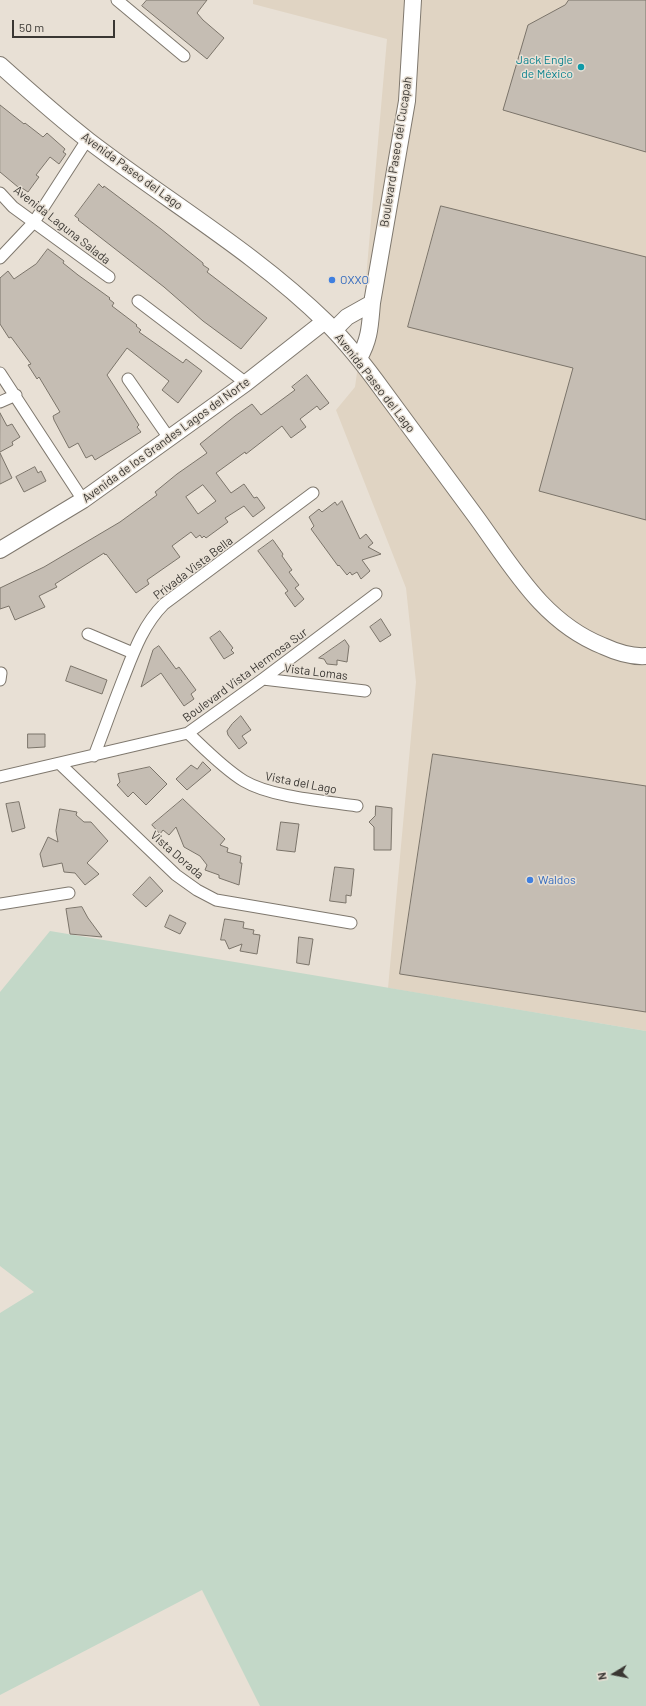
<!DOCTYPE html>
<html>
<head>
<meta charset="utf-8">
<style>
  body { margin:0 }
  #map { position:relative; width:646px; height:1706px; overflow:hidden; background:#e8e0d5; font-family:Barlow,sans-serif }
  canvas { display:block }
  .north { position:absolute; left:594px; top:1654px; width:40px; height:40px; -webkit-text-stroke:3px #e8e0d5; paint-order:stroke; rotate:260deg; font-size:11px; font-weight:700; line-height:16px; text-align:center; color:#3a3733 }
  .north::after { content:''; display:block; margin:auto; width:14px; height:18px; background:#3a3733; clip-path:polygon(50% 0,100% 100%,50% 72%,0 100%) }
  .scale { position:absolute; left:12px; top:20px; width:103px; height:18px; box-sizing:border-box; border:2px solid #3a3733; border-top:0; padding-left:5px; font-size:12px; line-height:14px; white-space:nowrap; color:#3a3733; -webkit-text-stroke:3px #e8e0d5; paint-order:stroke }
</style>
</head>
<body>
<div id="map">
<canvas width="646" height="1706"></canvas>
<div class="north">N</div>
<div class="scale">50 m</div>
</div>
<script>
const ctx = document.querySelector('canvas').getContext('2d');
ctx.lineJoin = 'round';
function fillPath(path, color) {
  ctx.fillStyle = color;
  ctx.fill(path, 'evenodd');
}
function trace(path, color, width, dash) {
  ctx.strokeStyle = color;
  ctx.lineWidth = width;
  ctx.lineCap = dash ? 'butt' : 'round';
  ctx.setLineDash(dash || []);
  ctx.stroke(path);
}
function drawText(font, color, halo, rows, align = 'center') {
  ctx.font = font + ' Barlow,sans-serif';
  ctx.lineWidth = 3;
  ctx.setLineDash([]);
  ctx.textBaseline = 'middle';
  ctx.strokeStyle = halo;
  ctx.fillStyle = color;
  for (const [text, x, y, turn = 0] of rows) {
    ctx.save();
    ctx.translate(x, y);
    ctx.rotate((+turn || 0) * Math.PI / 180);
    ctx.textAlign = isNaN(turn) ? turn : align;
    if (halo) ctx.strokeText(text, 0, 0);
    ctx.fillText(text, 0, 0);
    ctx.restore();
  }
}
fillPath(new Path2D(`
  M253,0H646V1031L388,988L416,682L406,588L336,410L355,387L359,358L387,39L253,4Z`), '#e0d4c3');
fillPath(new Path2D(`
  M50,931L646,1031V1706H260L202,1590L0,1695V1313L34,1292L0,1266V992Z`), '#c3d8c8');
const building = new Path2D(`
  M147,0H207L197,13L203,20L224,38L207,59L142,6Z
  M569,0H646V152L503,110L528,25L565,5Z
  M0,105L24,124L25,123L43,137L47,133L65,149L63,152L66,154L59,164L50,157L36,175L39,177L28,192L19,186L18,187L0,172Z
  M99,184L103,188L104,186L161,229L203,263V265L209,269L207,272L267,318L241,349L203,321L164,287L78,220L79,219L75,216Z
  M441,206L646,257V520L539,491L573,368L408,327Z
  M48,249L64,261L63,263L78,275L110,298L109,299L114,303L112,306L137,325L136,326L141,330L139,332L183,363L186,359L202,371L178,403L162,390L169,381L127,348L107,375L139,425L137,427L141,432L95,460L92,455L86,458L78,443L69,448L54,420L53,416L60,412L39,377L37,379L28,365L31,364L11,337L9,338L0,324V278L8,271L14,279L36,264Z
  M307,375L329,403L320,410L317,406L300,419L306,427L291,438L282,426L246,454L245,452L216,473L231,493L244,484L254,498L257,497L265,508L253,517L244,506L225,518L228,522L206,538L204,536L202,538L200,535L196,538L191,532L172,546L180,557L147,580L149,584L136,593L106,554L105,555L104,553L55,584L57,587L39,596L45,607L15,620L9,606L0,609V588L44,567L120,522L157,495L155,492L177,474L207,453L200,444L235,416L252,404L261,415L295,390L292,387ZM203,485L216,501L198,514L186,497Z
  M0,413L7,426L12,424L20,437L12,442L13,445L0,452Z
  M0,453L12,478L0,484Z
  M35,467L38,473L41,471L46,481L24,492L16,477Z
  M342,501L360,539L366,534L373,543L368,547L381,554L362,560L370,571L361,579L357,572L352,575L350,572L347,575L339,565L338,566L311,529L314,526L309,517L319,509L322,512L335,502L337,505Z
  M273,540L283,554L282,556L292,570L289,572L299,585L295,588L304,599L295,607L285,593L288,591L258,551Z
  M381,619L391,635L380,642L370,627Z
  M220,631L233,648L231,650L234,653L224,659L210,638Z
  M345,640L349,646L347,662L337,660V665L327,664L324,659L319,658Z
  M159,646L176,669L179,667L196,690L191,694L194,699L184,706L161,673L141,687L153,650Z
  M71,666L107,680L102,694L66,681Z
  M241,716L251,730L242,736L247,743L239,749L228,735L227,731L232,724Z
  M28,734H45V747L28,748Z
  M433,754L646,786V1012L400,974Z
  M203,762L211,770L187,790L176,779L191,765L197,769Z
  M150,767L167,784L146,805L133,792L128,797L117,785L120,782L118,774Z
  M183,799L225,839L220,845L228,848L227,852L241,856L240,863H242L239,885L219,878V875L205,870L207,865L200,856L184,847L176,827L169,835L163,830L160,834L152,825Z
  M19,802L25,828L12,832L6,804Z
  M376,806L392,808L391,850H374V827L369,822L375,816Z
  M60,809L77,812L76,815L84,822H91L108,841L87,863L99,874L85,885L75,873L64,872L62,863L43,867L40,854L48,837L58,842L56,831Z
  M281,822L299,824L295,852L277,850Z
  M335,867L354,869L351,896L346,895V903L330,901Z
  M150,877L163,891L146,907L133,895Z
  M82,907L88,918L102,937L70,934L66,909Z
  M170,915L186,923L180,934L165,927Z
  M225,919L244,922L243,928L254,930L253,934L260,935L257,954L240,951L242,944L229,949L225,940H221Z
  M299,937L313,939L309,965L297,963Z`);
fillPath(building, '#c5bdb3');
trace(building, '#7b746a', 1);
const street = new Path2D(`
  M117,0L184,56
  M0,193L13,207L109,277
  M0,258L34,222L87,140
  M138,301L246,383
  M0,373L83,500
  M128,379L169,438
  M0,402L16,395
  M88,634L133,653
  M263,679L365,691
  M0,680L1,673
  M188,733C205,749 223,768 244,781C271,797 324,801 357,806
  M94,756C103,733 111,710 120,687C132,657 141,627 164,604L313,493
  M60,764L176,875L197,890L216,900L351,923
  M0,777L188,733L263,679L376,594
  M0,904L69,893`);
const secondary = new Path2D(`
  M0,65C29,91 58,117 89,141C167,201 256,253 327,323C348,344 366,367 384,392C413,431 442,471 471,510C510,562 540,621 603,646C616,652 632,657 646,656
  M334,330L347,317L372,303
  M359,358C370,339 370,325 372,303L407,101L413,0
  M0,550L83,500L246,383L325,321`);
trace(street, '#7f786e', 13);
trace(secondary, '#7f786e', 18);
trace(street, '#fff', 11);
trace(secondary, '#fff', 16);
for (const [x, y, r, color] of [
  [581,67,4,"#0f9aa8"],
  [332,280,4,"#3f7fe0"],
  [530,880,4,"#3f7fe0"]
]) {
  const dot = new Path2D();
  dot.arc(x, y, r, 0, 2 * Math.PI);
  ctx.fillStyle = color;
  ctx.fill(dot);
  trace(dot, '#e8e0d5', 1.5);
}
drawText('12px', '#0d838f', '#e8e0d5', [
  ["Jack Engle",573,60],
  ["de México",573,74]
], 'right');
drawText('12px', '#3a3733', '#e8e0d5', [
  ["Boulevard Paseo del Cucapah",396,152,-81],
  ["Avenida Paseo del Lago",132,171,36],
  ["Avenida Laguna Salada",62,225,38],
  ["Avenida Paseo del Lago",375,383,52],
  ["Avenida de los Grandes Lagos del Norte",166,440,-36],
  ["Privada Vista Bella",193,568,-37],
  ["Vista Lomas",316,672,7],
  ["Boulevard Vista Hermosa Sur",245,675,-36],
  ["Vista del Lago",301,783,11],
  ["Vista Dorada",177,855,41]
]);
drawText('12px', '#366cbe', '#e8e0d5', [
  ["OXXO",340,280],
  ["Waldos",538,880]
], 'left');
</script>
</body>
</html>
